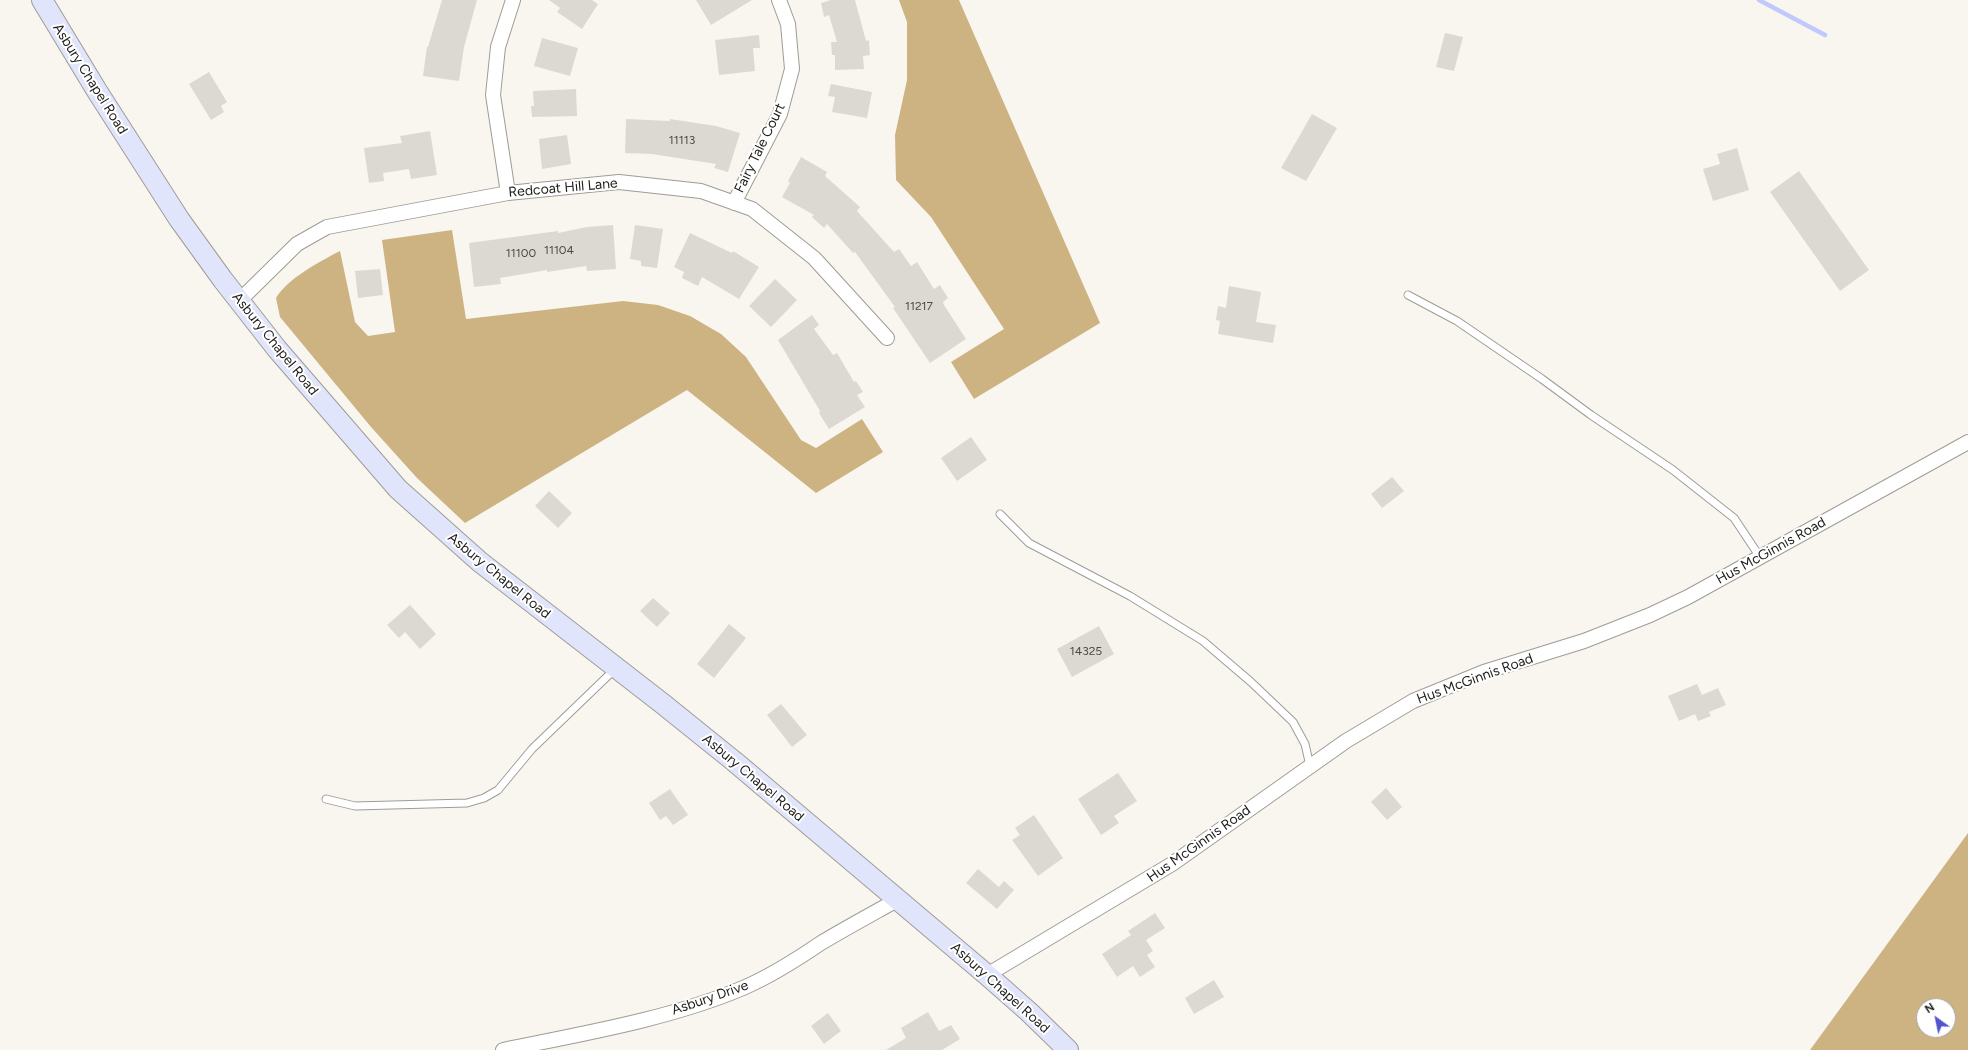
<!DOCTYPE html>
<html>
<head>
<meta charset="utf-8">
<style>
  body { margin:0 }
  #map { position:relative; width:1968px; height:1050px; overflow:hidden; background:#f9f6f0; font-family:Figtree,sans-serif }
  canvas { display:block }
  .north { position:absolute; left:1916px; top:998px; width:40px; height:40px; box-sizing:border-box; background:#fff; border:1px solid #a5a4a3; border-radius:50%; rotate:327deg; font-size:11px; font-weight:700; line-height:16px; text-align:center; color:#1d1c1a }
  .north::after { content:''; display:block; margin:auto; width:14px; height:18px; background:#5254cb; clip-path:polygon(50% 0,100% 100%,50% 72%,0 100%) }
</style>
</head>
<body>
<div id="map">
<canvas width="1968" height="1050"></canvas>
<div class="north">N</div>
</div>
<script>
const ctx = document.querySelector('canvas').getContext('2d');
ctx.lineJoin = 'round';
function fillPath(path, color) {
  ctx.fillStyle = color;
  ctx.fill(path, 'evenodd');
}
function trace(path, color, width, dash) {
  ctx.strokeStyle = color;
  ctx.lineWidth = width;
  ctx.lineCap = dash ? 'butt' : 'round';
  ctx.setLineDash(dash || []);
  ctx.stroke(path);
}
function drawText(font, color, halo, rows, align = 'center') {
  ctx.font = font + ' Figtree,sans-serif';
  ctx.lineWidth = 4;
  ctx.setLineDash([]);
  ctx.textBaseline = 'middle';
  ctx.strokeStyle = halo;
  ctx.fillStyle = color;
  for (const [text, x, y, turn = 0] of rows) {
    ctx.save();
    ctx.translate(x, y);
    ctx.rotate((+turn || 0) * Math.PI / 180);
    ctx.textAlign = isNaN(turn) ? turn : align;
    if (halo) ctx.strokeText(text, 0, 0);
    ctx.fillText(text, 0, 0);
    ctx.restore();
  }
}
fillPath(new Path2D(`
  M899,0H959L1100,323L974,399L951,362L1004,329L931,217L896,180L895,135L907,80V22Z
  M452,230L466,319L623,301L658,305L690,316L721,334L746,357L801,440L816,448L862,419L883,452L816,493L687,390L465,523L417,478L371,427L280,317L276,298C288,278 319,262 340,251L355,322L368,336L395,332L382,240Z
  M1968,833V1050H1810ZM1924,1006H1948V1030H1924Z`), '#ceb382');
trace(new Path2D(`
  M1759,0L1825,35`), '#c0c9fc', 4.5);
fillPath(new Path2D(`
  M442,0H477L464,47L459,81L423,76L427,47H428Z
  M549,0H592L598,4L582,29L557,12L560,8Z
  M696,0H752L711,25Z
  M831,0H855L866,41L869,40L870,55L863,56L864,69L835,70V55H832L831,42H837L829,15L824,17L821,3Z
  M1445,33L1463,37L1454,71L1436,67Z
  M759,35L760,48H753L755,71L719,75L715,40Z
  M542,38L578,48L570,76L534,66Z
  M209,72L227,102L221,106L224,112L211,120L189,84Z
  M831,84L872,92L867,118L832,112L835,97L828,96Z
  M576,89L577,116L532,117L531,106H534L533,91Z
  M1312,114L1337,128L1306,181L1281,168Z
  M626,119L670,121V119L716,126L740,133L728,172L714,168L716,164L652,154L625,153Z
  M430,131L437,175L411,179L409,169L383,173L384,181L369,183L364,148L402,143L400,136Z
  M567,135L571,164L542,169L539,139Z
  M1737,148L1749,190L1713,201L1703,169L1720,164L1717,154Z
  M801,157L827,172L825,176L860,207L857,211L894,252L899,249L911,266L917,262L934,289L940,285L948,298L943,302L944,305L966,339L930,363L893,308L895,307L855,252L853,253L827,224L824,228L812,217L814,215L782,197L790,183L788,181Z
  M1799,171L1869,270L1840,291L1770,192Z
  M613,225L616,269L587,271L586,266L547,272V270L500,278L501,284L474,287L469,243L558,231V233L587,227Z
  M635,225L663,229L657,268L641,266V261L630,259Z
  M690,233L732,253L733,251L759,267L739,299L702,277L698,286L682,278L684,272L674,267Z
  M380,269L383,295L358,298L355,271Z
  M775,279L797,300L771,327L749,306Z
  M1229,286L1261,292L1256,322L1276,325L1273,343L1218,334L1220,321L1216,320L1218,306L1226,308Z
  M812,315L819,325L814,329L833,355L837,353L854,382L856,381L863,392L857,395L865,407L829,429L819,413L820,411L778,340Z
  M971,437L987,460L957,481L941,458Z
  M1392,477L1404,491L1382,508L1371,494Z
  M549,491L572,513L558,528L535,506Z
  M653,598L670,613L657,627L640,611Z
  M410,605L436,634L420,649L405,632L399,638L387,625Z
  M729,624L746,638L714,678L697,664Z
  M1099,626L1114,654L1072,677L1057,649Z
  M1697,684L1702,695L1718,688L1726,705L1709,712L1711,716L1698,721L1695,714L1679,721L1668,696Z
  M781,704L807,735L792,747L767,715Z
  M1118,773L1137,801L1114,816L1119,823L1101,835L1078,799Z
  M1386,788L1402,807L1387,820L1371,802Z
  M670,789L688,815L673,825L666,816L660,820L649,803Z
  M1034,815L1063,858L1038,876L1012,840L1020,835L1015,828Z
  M978,869L999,887L1004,881L1014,890L997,909L966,883Z
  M1155,913L1165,928L1146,940L1153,951L1147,955L1155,967L1140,977L1133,966L1117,977L1102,954L1131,935L1128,931Z
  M1214,980L1224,997L1194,1014L1185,998Z
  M928,1012L939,1031L951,1025L960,1039L942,1050H886L906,1038L901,1028Z
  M828,1013L841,1031L824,1044L811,1026Z`), '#dcd9d3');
const lane = new Path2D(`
  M1408,295L1457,321L1542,379L1591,415L1673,470L1734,518L1760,557
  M1000,514L1029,543L1130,596L1203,641L1251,682L1293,722L1305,744L1310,766
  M326,799L355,806L467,803L484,798L498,790L532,749L615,669`);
const street = new Path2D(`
  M508,193L493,95L498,47L513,0
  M734,203L780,114L792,69L788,24L779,0
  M239,301L297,244L327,227L508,193L619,182L701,191L752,209L814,258L887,338
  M987,975L1172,864L1346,741L1413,701L1484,672L1584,641L1650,615L1688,597L1968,442
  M503,1050C581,1034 670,1019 743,988C771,976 796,960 821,943C846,928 872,914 897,900`);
const secondary = new Path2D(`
  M42,0L97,91L179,219L223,280L277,349L398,489L480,562L663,704L735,762L987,975L1029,1012L1068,1050`);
trace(lane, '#9f9c97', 9);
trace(street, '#9f9c97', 16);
trace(secondary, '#9f9c97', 22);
trace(lane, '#fff', 7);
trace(street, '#fff', 14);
trace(secondary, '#e1e5fc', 20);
drawText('12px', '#4d4b48', null, [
  ["11113",682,140],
  ["11104",559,250],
  ["11100",521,253],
  ["11217",919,306],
  ["14325",1086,651]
]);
drawText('14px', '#1d1c1a', '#fff', [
  ["Asbury Chapel Road",90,79,58],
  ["Fairy Tale Court",760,148,-64],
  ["Redcoat Hill Lane",563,188,-5],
  ["Asbury Chapel Road",275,344,51],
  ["Hus McGinnis Road",1771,551,-29],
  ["Asbury Chapel Road",499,576,39],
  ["Hus McGinnis Road",1475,679,-20],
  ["Asbury Chapel Road",753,778,40],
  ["Hus McGinnis Road",1199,844,-35],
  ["Asbury Chapel Road",1000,988,42],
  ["Asbury Drive",710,998,-19]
]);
</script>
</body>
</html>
